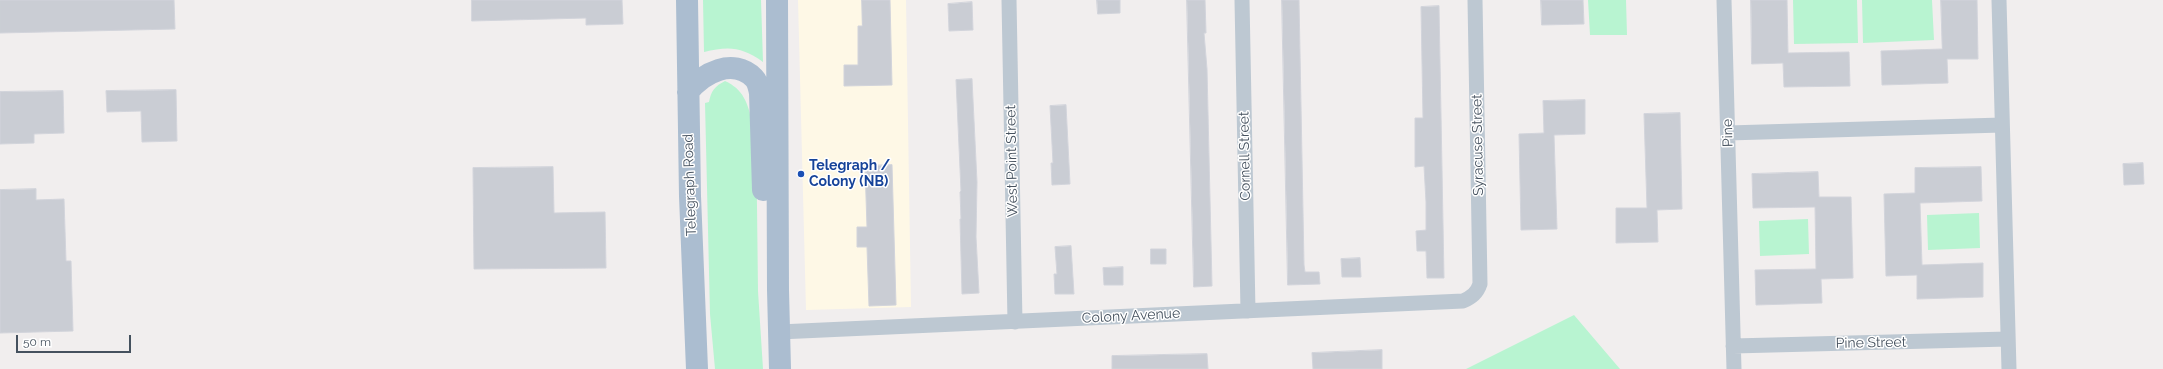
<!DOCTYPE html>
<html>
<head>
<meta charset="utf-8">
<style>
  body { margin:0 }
  #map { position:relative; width:2163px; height:369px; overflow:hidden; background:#f1eeee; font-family:Raleway,sans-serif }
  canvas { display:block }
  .scale { position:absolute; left:16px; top:335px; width:115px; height:18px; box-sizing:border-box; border:2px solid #45515e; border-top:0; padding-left:5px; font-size:12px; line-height:14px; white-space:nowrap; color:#45515e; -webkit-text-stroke:3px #fff; paint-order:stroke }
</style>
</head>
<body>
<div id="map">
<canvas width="2163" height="369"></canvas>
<div class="scale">50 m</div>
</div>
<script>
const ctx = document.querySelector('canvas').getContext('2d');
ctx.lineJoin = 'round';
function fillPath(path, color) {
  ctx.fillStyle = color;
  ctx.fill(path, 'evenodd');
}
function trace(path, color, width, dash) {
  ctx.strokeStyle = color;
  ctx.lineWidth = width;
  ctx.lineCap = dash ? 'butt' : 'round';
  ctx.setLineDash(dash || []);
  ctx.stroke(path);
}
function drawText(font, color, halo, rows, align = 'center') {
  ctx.font = font + ' Raleway,sans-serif';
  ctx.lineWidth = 3;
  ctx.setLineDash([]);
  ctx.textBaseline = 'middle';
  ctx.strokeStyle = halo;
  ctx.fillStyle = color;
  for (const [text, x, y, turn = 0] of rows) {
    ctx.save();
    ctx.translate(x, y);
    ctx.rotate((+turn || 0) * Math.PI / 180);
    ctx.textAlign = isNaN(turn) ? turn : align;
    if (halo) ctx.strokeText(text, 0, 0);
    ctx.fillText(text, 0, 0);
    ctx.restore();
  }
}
fillPath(new Path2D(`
  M798,0H906L911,307L806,310Z`), '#fef8e6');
fillPath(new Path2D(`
  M703,0H761L763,62C742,47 729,46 704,52Z
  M1588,0H1626L1627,35H1590Z
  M1793,0H1857L1858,43L1794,44Z
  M1862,0H1932L1934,40L1863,43Z
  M725,81C743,89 748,103 752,122H756L758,291L763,369H715L710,314L705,103L709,102C711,91 715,86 725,81Z
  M1979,213L1980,248L1928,250L1927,215Z
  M1808,219L1809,254L1760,256L1759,221Z
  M1574,315L1620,369H1466Z`), '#b8f4d1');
const building = new Path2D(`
  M0,0H174L175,29L0,33Z
  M472,0H622L623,24L586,25V18L472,21Z
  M862,0H890L892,85L844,86V65H858V26H862Z
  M1097,0H1120V13L1098,14Z
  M1187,0H1205L1206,33H1204L1207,69L1212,286L1194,287Z
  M1282,0H1299L1304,265L1305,272H1319L1320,284L1288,285Z
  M1541,0H1583L1584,24L1542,25Z
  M1751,0H1787L1788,53L1849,52L1850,86L1784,87L1783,63L1752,64Z
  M1941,0H1977L1978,59H1947L1948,83L1882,85L1881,51L1942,49Z
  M972,2L973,30L949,31L948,4Z
  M1439,6L1444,278H1427L1426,251H1417L1416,231L1426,230V202L1424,166L1415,167V118H1423L1421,7Z
  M972,79L977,182L976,237L979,293L962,294L960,219H961L960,192L961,191L956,80Z
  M176,90L177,141L142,142L141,111L107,112L106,91Z
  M63,91L64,133L34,134V143L0,144V92Z
  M1585,100V134L1554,135L1557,229L1521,230L1519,134L1544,133L1543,101Z
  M1066,105L1070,184L1052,185L1051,163H1053L1050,106Z
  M1680,113L1682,209L1657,210L1658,242L1616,243V208H1647L1644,114Z
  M2143,163L2144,184L2124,185L2123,164Z
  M892,165L896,305L869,306L867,247H857V227H867L865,166Z
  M553,167L554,213L605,212L606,268L474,269L473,168Z
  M1981,167L1982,201L1920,203L1922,265L1983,263V297L1917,299V275L1886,276L1884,194L1915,193V168Z
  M1818,172L1819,197H1851L1853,278L1821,279L1822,303L1756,305L1755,270L1816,269L1815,207L1753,208L1752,174Z
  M36,189V200L64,199L66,261H71L73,331L0,333V190Z
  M1071,246L1074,294H1055L1054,274H1057L1055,247Z
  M1151,249H1166V264H1151Z
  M1360,258L1361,277H1342L1341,259Z
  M1123,267V285H1104L1103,268Z
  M1382,350V369H1313L1312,353Z
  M1207,354L1208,369H1112V356Z`);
fillPath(building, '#cacdd4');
trace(building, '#d2d4db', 1);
trace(new Path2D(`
  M1009,0L1015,322
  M1242,0L1248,311
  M1724,0L1734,369
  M1999,0L2009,369
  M1728,133L2002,125
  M779,332L1463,301C1472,297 1477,293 1480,284L1475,0
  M1733,346L2008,339`), '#bdc8d2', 15);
trace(new Path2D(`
  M687,0L690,196L697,369
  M777,0L778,290L780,369
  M688,92C703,73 733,57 754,78C757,81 759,88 760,93L763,190`), '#abbdd0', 22);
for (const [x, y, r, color] of [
  [801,174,4,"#1a4fb4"]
]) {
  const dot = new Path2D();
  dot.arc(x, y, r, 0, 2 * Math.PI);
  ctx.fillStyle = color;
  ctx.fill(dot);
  trace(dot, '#fff', 1.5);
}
drawText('14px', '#45515e', '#fff', [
  ["Pine",1728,133,-91],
  ["Syracuse Street",1478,145,-91],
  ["Cornell Street",1245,156,-91],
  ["West Point Street",1012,161,-91],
  ["Telegraph Road",690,185,-92],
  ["Colony Avenue",1131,316,-3],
  ["Pine Street",1871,343,-1]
]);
drawText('bold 14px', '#164399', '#fff', [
  ["Telegraph /",809,166],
  ["Colony (NB)",809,182]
], 'left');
</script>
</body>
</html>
